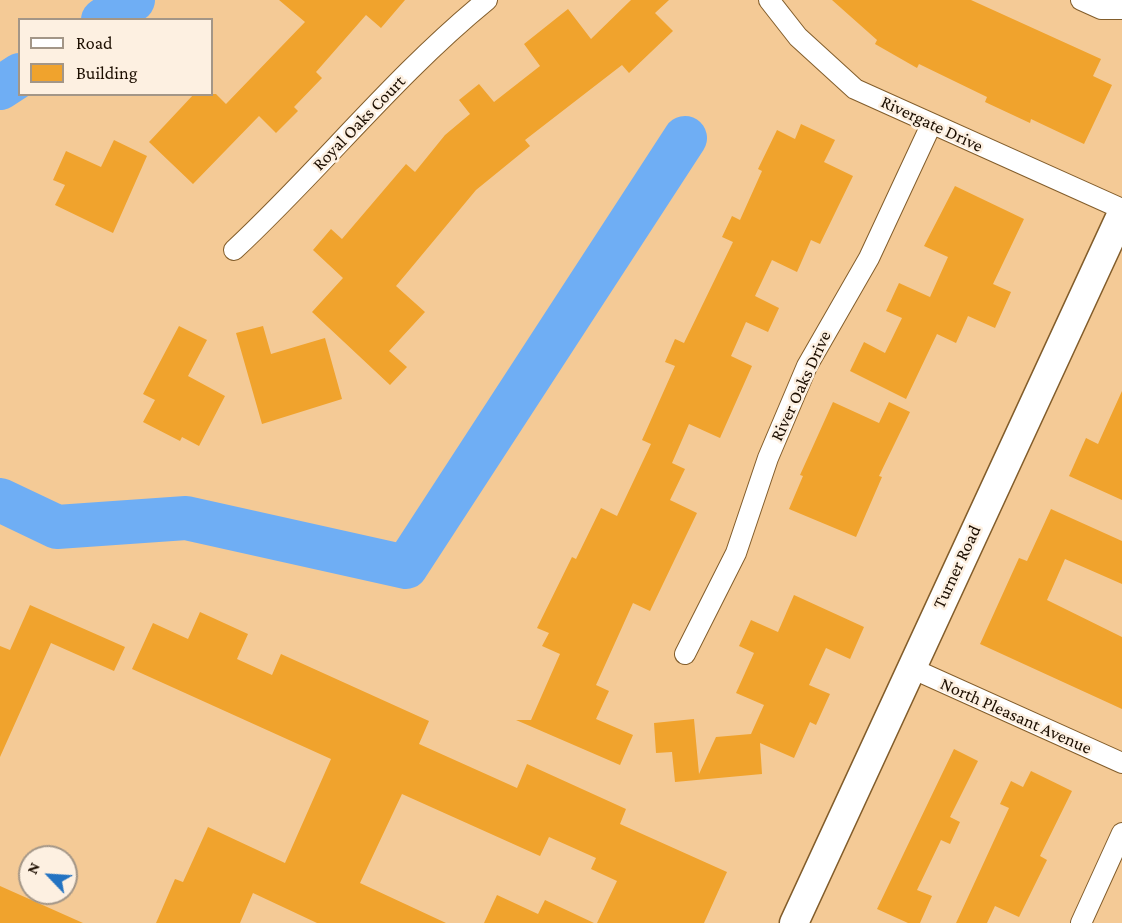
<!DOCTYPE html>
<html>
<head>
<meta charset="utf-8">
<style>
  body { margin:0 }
  #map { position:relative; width:1122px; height:923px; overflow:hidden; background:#f4ca96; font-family:"Crimson Pro",serif }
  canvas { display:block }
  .legend { position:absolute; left:18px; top:18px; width:195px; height:78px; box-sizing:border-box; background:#fdf0e1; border:2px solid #a39687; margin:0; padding:8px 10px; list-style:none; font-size:18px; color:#1c0e00 }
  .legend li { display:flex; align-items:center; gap:12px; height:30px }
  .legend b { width:30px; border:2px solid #a39687 }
  .north { position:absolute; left:18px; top:845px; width:60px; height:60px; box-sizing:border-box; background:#fdf0e1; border:2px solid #a39687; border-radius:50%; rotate:295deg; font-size:16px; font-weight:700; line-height:24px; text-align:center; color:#1c0e00 }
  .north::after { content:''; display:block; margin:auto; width:21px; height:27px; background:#2373c2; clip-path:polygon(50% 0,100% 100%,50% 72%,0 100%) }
</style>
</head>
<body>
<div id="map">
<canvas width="1122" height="923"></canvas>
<ul class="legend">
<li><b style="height:8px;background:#fff"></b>Road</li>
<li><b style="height:16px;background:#f0a32d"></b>Building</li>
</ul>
<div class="north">N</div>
</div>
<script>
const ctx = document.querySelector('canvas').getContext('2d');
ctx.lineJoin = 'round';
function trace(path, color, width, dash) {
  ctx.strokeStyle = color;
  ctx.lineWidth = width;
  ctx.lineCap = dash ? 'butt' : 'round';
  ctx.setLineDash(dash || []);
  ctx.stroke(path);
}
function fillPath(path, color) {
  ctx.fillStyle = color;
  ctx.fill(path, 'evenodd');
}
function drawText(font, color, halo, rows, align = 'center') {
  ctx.font = font + ' "Crimson Pro",serif';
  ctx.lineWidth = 5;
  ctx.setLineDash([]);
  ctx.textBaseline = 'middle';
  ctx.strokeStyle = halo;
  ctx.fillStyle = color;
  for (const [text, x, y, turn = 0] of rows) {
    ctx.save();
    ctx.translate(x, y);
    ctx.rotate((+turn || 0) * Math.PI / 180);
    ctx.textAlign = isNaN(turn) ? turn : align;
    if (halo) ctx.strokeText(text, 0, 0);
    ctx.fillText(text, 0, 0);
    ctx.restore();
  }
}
trace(new Path2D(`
  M103,20L133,0
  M0,88L20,75
  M0,500L57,527L186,518L406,567L685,138`), '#6faef4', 44);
fillPath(new Path2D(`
  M279,0H405L381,28L366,15L316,72L322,78L294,107L298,111L276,133L259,116L193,184L149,142L194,94H216L226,104L305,22Z
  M631,0H669L655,13L673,31L629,73L622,65L525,140L530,146L476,190L396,286L425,312L389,351L407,367L390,385L312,312L343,278L313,250L331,229L342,239L406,164L415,172L445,135L470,114L459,100L479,84L494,102L540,66L524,44L568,9L591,39Z
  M832,0H971L1101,59L1093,76L1112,85L1084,144L1031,119L1030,123L985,102L987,97L919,64L917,68L875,44L877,40Z
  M801,124L835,140L824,162L853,176L820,244L811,240L797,272L772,260L755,296L779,308L768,332L746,322L731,356L752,366L720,438L689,424L672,463L685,469L670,500L697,513L650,611L633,603L596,685L609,691L596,719L633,735L620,765L516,720H531L560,654L542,646L549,633L537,628L572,557L576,559L601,508L617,516L651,444L642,440L675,366L665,362L675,339L684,343L733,242L722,237L732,216L740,220L762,171L758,169L777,130L795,139Z
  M114,140L147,156L113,233L55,205L65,185L53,180L66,151L101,167Z
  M955,186L1024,219L993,284L1011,292L995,328L968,316L956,343L937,334L906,399L850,371L864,342L885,353L902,318L886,311L899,283L930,297L948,257L924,246Z
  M179,326L207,340L188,376L225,396L199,446L182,437L180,441L143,422L155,400L143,394Z
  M263,326L271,354L325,338L342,399L262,424L236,333Z
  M1122,391V500L1069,476L1086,438L1098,444Z
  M833,402L879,423L889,402L910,412L879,476L882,477L856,537L789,509L803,476L800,475Z
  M1051,509L1122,541V584L1065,559L1047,600L1122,637V709L980,644L1019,558L1027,561Z
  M794,595L864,627L850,659L826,648L809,685L830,694L816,725L810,722L794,758L760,743L762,774L675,782L672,752L656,753L654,723L694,719L699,774L716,737L751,734L764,705L736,693L754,653L739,646L751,620L778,632Z
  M30,605L125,647L114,671L51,643L0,757V646L10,650Z
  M200,612L248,634L237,659L272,675L281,654L429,721L419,744L517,788L527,764L626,809L620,824L727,872L704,923H597L617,881L591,869L596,858L549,837L540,856L402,794L360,883L446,923H317L253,893L240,923H156L175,879L183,882L208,827L285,863L331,759L132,669L153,623L188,639Z
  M954,749L978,761L950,817L960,822L950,844L941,840L917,890L932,896L920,923H908L877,909Z
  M1031,771L1072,791L1040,856L1047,860L1019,917L995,906L987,923H956L1009,808L1000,804L1011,781L1023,787Z
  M0,886L83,923H0Z
  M497,895L538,914L545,900L594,923H484Z`), '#f0a32d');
const street = new Path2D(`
  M769,0L798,37L855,89L1122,209
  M1081,0L1101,9H1122
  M234,250C321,169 395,75 487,0
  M685,654L736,553L768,458L807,366L869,258L931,125
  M911,668L1122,763
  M1081,923L1122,833`);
const secondary = new Path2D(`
  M794,923L1122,213`);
trace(street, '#825d2b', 22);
trace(secondary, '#825d2b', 31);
trace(street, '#fff', 20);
trace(secondary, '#fff', 28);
drawText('18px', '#1c0e00', '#fdf0e1', [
  ["Royal Oaks Court",359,123,-46],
  ["Rivergate Drive",932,124,25],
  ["River Oaks Drive",801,386,-65],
  ["Turner Road",957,567,-65],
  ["North Pleasant Avenue",1016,716,24]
]);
</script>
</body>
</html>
